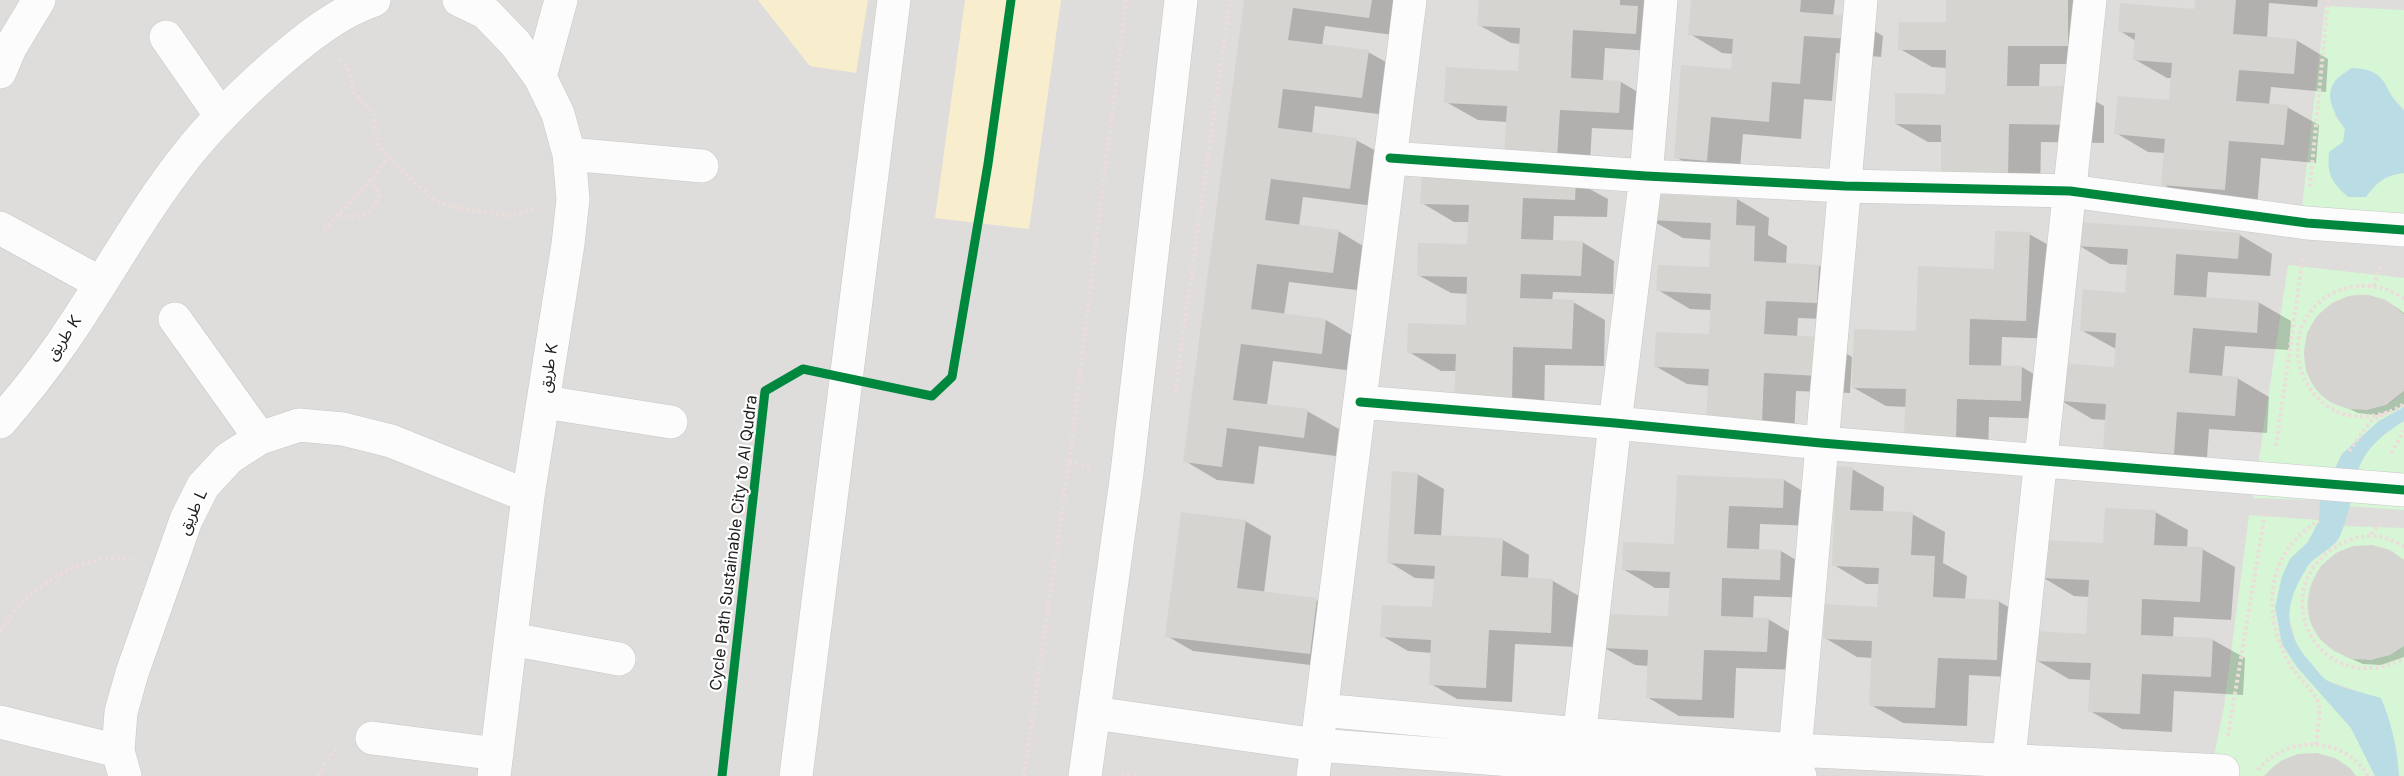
<!DOCTYPE html>
<html>
<head>
<meta charset="utf-8">
<style>
  body { margin:0 }
  canvas { display:block; background:#efedea }
</style>
</head>
<body>
<canvas width="2404" height="776"></canvas>
<script>
const ctx = document.querySelector('canvas').getContext('2d');
ctx.lineJoin = 'round';
function fillPath(path, color) {
  ctx.fillStyle = color;
  ctx.fill(path, 'evenodd');
}
function trace(path, color, width, dash) {
  ctx.strokeStyle = color;
  ctx.lineWidth = width;
  ctx.lineCap = dash ? 'butt' : 'round';
  ctx.setLineDash(dash || []);
  ctx.stroke(path);
}
function drawText(font, color, halo, rows, align = 'center') {
  ctx.font = font + ' Inter,"Noto Sans Arabic",sans-serif';
  ctx.lineWidth = 4.5;
  ctx.setLineDash([]);
  ctx.textBaseline = 'middle';
  ctx.strokeStyle = halo;
  ctx.fillStyle = color;
  for (const [text, x, y, turn = 0] of rows) {
    ctx.save();
    ctx.translate(x, y);
    ctx.rotate((+turn || 0) * Math.PI / 180);
    ctx.textAlign = isNaN(turn) ? turn : align;
    if (halo) ctx.strokeText(text, 0, 0);
    ctx.fillText(text, 0, 0);
    ctx.restore();
  }
}
fillPath(new Path2D(`
  M0,0H758L810,66L866,0H2404V776H0Z`), '#dedddb');
fillPath(new Path2D(`
  M758,0H868L856,73L810,66Z
  M965,0H1061L1029,229L935,218Z`), '#f8eece');
fillPath(new Path2D(`
  M2325,6L2404,10V110L2391,95L2383,80L2334,114L2345,129L2343,142L2366,197C2377,182 2385,175 2404,173V243L2299,234Z
  M2288,265L2404,278V314C2396,304 2384,300 2372,296C2362,293 2351,295 2341,299C2287,321 2294,405 2354,409C2373,411 2392,406 2404,391V407L2379,421L2342,454L2320,500L2253,498Z
  M2404,421V510L2348,506C2359,461 2362,447 2404,421Z
  M2249,515L2319,520L2308,542L2290,559L2275,607L2282,644L2297,667L2351,728L2375,776H2356C2333,747 2288,745 2264,776H2210L2224,707Z
  M2344,526L2404,528V560C2325,507 2267,622 2343,655C2365,665 2385,659 2404,646V776H2399L2396,747L2381,699L2325,680L2297,647L2288,613L2294,589L2310,563L2337,541Z`), '#d6f6d6');
fillPath(new Path2D(`
  M2351,68C2391,69 2380,89 2404,110V173C2385,175 2377,182 2366,197H2348C2331,181 2327,175 2329,152L2343,142L2345,129C2336,115 2322,96 2336,80C2339,76 2347,72 2351,68Z
  M2404,407V421C2342,459 2364,480 2340,536C2334,549 2315,555 2307,567C2285,603 2281,629 2310,662C2315,667 2319,675 2325,679C2335,687 2368,694 2381,698C2392,724 2397,748 2399,776H2375L2351,728L2297,667L2282,644L2275,607L2282,576L2290,559L2308,542L2319,521L2320,500L2342,454L2379,421Z`), '#badde5');
fillPath(new Path2D(`
  M1246,0H1406L1401,36L1325,26L1322,46L1368,52L1400,70L1394,116L1315,106L1312,134L1356,140L1389,158L1382,207L1303,197L1299,226L1338,231L1370,250L1365,291L1289,282L1284,315L1326,320L1358,339L1354,371L1273,361L1267,405L1307,411L1339,429L1336,456L1259,446L1254,484L1217,480L1185,461Z
  M1480,0H1647L1668,52L1605,48L1603,81L1621,82L1653,101L1651,131L1592,128L1589,177L1507,122L1478,120L1446,102L1519,72L1521,44L1511,43L1479,25Z
  M1693,0H1835L1833,16L1851,17L1883,36L1881,57L1836,53L1832,101L1804,99L1801,139L1743,134L1739,179L1708,176L1676,157L1732,70L1733,54L1722,53L1690,34Z
  M1948,0H2075L2100,64H2040L2039,88H2072L2104,106V143L2041,142L2040,195L1943,142H1928L1896,124L1947,96V68L1932,67L1900,49L1947,23Z
  M2197,0H2318L2317,7L2269,3L2267,38L2296,40L2328,59L2326,92L2271,87L2269,105L2287,107L2319,125L2316,163L2261,158L2257,208L2195,203L2163,184L2166,153L2148,152L2116,133L2170,102L2172,78H2167L2134,59L2136,41L2120,31L2196,11Z
  M1575,181L1608,199L1607,217L1554,216L1553,241L1582,242L1614,261L1613,294L1553,292L1552,301L1573,302L1605,320L1604,366L1545,365L1544,420L1457,371H1441L1409,352L1467,326L1468,294L1451,293L1418,275L1469,246L1470,222H1454L1422,203Z
  M1737,199L1769,218L1768,235L1787,246L1786,264L1819,266L1851,285L1849,320L1798,318L1797,337L1820,338L1852,357L1850,393L1796,391L1794,441L1740,439L1710,386L1687,384L1655,366L1710,336L1712,310L1690,309L1658,290L1710,268L1712,240L1683,238L1651,220Z
  M2029,234L2061,252L2058,339L2002,337L2001,367H2022L2054,386L2053,419L1989,417L1988,457L1907,407L1886,406L1854,388L1918,333L1995,271Z
  M2240,235L2272,254L2270,276L2208,272L2206,299L2258,302L2291,321L2289,350L2225,346L2222,377L2237,378L2269,397L2267,433L2209,429L2206,472L2137,466L2105,448L2107,420L2092,419L2060,400L2115,369L2116,349L2081,330L2127,294L2129,265L2110,264L2078,245Z
  M2395,307L2404,313V404L2396,410L2377,415L2358,413L2330,400Z
  M1852,469L1884,487L1883,513L1912,514L1945,532L1943,563L1967,576L1965,600L1998,601L2031,620L2028,678L1969,675L1967,726L1903,723L1871,705L1873,658L1857,657L1825,638L1879,608L1880,584H1866L1834,565Z
  M1417,474L1444,489L1441,537L1503,540L1529,555L1528,579L1553,581L1579,596L1577,647L1515,644L1512,702L1457,699L1431,684L1432,653L1408,651L1382,636L1434,609L1435,579L1415,578L1389,562Z
  M1678,477L1784,480L1816,499L1815,526L1760,524L1759,550L1781,551L1813,570L1812,598L1754,596L1753,619H1768L1800,638L1799,670L1736,668L1734,718L1679,716L1647,697L1649,666L1635,665L1603,647L1669,617L1671,588H1655L1623,569L1675,546Z
  M2155,512L2188,530L2187,548L2202,549L2235,567L2231,620L2174,617L2173,638L2213,640L2245,658L2243,695L2174,691L2172,732L2122,729L2090,711L2091,680L2069,679L2036,660L2088,635L2090,597L2074,596L2042,577L2105,545Z
  M1245,521L1271,536L1264,593L1316,600L1343,615L1336,668L1193,651L1167,636Z
  M2404,561V657L2381,665L2363,664L2345,656Z`), '#0003');
fillPath(new Path2D(`
  M1244,0H1372L1369,18L1293,8L1288,40L1369,50L1362,98L1283,89L1278,128L1357,138L1350,189L1271,179L1265,220L1339,230L1333,273L1257,264L1251,309L1326,319L1322,354L1241,344L1233,400L1308,409L1304,438L1227,428L1222,467L1183,462Z
  M1479,0H1620V5L1638,6L1636,34L1573,30L1571,78L1621,81L1619,113L1560,110L1557,159L1504,156L1507,106L1444,103L1446,67L1518,71L1520,28L1477,26Z
  M1691,0H1801L1800,12L1851,16L1849,39L1804,36L1800,84L1772,82L1769,122L1711,117L1707,161L1674,158L1681,65L1731,69L1733,39L1688,35Z
  M1946,0H2068V46H2008L2007,86H2073L2072,125L2009,124L2008,177L1941,176V125L1895,124V93L1945,94L1946,50H1898L1899,22H1946Z
  M2195,0H2236L2233,34L2297,39L2294,74L2239,70L2236,101L2288,105L2284,145L2229,141L2225,190L2161,185L2165,139L2114,134L2118,96L2169,100L2172,63L2133,60L2135,33L2118,32L2120,3L2194,9Z
  M1422,175L1576,179L1575,200L1523,198L1521,239L1583,241L1581,276L1521,274L1520,298L1574,300L1572,349L1513,347L1512,402L1454,400L1456,354L1407,353L1408,323L1466,325L1467,277L1417,276L1418,243L1467,244L1469,205L1420,204Z
  M1651,194L1737,198L1736,225L1755,226L1754,261L1819,265L1817,303L1766,301L1764,334L1820,337L1818,376L1764,373L1762,423L1706,421L1709,369L1654,367L1656,332L1709,334L1711,294L1656,291L1658,265L1709,267L1711,223L1649,220Z
  M2078,222L2240,233L2238,259L2176,254L2174,295L2259,301L2257,333L2193,328L2189,373L2238,377L2235,416L2177,412L2174,454L2103,449L2106,404L2058,401L2061,363L2114,367L2116,333L2080,331L2083,289L2125,293L2128,249L2076,246Z
  M1995,231L2030,232L2026,321L1970,319L1969,365L2022,366L2021,401L1957,399L1956,439L1904,438L1906,389L1852,388L1854,329L1916,331L1918,266L1994,269Z
  M2368,295L2386,300L2404,314V391L2386,405L2367,410L2348,409L2329,401L2315,388L2306,371L2304,352L2307,333L2317,316L2332,303L2349,296Z
  M1836,466L1853,467L1850,510L1913,512L1911,555L1935,556L1933,597L1999,600L1997,660L1938,658L1935,708L1869,706L1872,641L1823,639L1825,604L1877,607L1879,568L1832,566Z
  M1392,471L1418,473L1414,534L1503,538L1501,576L1553,579L1551,633L1489,630L1486,688L1429,685L1431,640L1380,637L1382,605L1432,607L1435,566L1387,563Z
  M1677,475L1784,479L1783,508L1729,506L1727,548L1781,550L1780,580L1722,578L1721,616L1769,618L1767,652L1704,650L1702,700L1646,698L1648,650L1601,648L1603,614L1668,616L1670,572L1622,570L1623,542L1674,544Z
  M2105,508L2156,510L2154,545L2203,547L2200,602L2142,599L2141,635L2213,638L2211,677L2142,674L2140,714L2088,712L2091,663L2035,661L2036,631L2086,634L2089,580L2041,578L2043,540L2103,543Z
  M1181,512L1246,520L1237,588L1317,598L1310,654L1165,637Z
  M2372,545L2390,550L2404,560V646L2390,655L2371,660L2352,659L2334,651L2320,639L2310,621L2308,602L2312,583L2321,566L2336,553L2353,546Z
  M2317,753L2335,758L2350,768L2356,776H2264L2281,761L2298,754Z`), '#d6d4d1');
const minor = new Path2D(`
  M459,0L486,13L515,43L540,77L558,114L569,154L573,199L568,244L528,496L494,776
  M166,37L221,116
  M0,72L10,48L39,0
  M540,77L561,0
  M569,154L702,166
  M1390,158L1646,176L1845,186L2070,191L2307,223L2404,230
  M0,228L100,283
  M175,319L260,438
  M544,402L671,422
  M1360,402L1615,423L1821,443L2404,490
  M0,422C23,396 44,369 64,340C106,279 141,213 187,155C214,121 244,92 276,64C305,39 338,12 374,0
  M511,639L619,659
  M1321,710L1579,734L1794,750L2223,771
  M1094,713L1317,745L1576,765L1800,776
  M0,722L118,751
  M372,738L497,754
  M1576,765L1615,423L1646,176L1661,0
  M1793,775L1861,0
  M125,776L118,751L121,712L132,673L186,520L203,486L229,458L260,438L299,425L343,429L391,441L528,496
  M796,776L894,0
  M1085,776L1127,473L1181,0
  M1313,776L1410,0
  M2007,776L2090,0`);
trace(minor, '#c8c7c6', 34);
trace(new Path2D(`
  M340,59L349,71L353,92L373,112L377,142L388,157L435,201L458,208L510,216L538,208
  M2310,187L2328,0
  M339,214C357,221 374,214 379,195L372,179
  M324,230L372,179L388,157
  M2374,286L2381,264
  M2404,299C2371,274 2320,286 2303,324C2287,361 2309,405 2347,415C2365,419 2389,415 2404,404
  M1175,393L1230,0
  M2276,446L2303,257
  M2349,451L2371,421L2388,412
  M2391,453L2404,431
  M1069,462L1092,467
  M2371,534L2380,523
  M2404,547C2389,536 2369,533 2352,539C2258,573 2310,704 2404,659
  M0,632C8,621 16,608 26,599C55,573 96,551 136,560
  M2228,736L2265,513
  M2316,744C2317,730 2323,710 2316,698C2309,685 2295,675 2288,661C2261,612 2267,550 2319,521
  M2258,770C2287,734 2344,736 2368,776
  M1121,773L1141,776
  M319,776V773L337,747
  M1024,776L1069,462L1126,0`), '#ecdcda', 4, [3, 3]);
trace(minor, '#fdfcfc', 33);
trace(new Path2D(`
  M1390,158L1646,176L1845,186L2070,191L2307,223L2404,230
  M1360,402L1615,423L1821,443L2404,490
  M722,776L765,391L803,369L932,396L952,377L988,164L1011,0`), '#00873e', 9);
drawText('16px', '#212121', '#fff', [
  ["طريق K",64,338,-56],
  ["طريق K",549,368,-81],
  ["طريق L",193,512,-65],
  ["Cycle Path Sustainable City to Al Qudra",734,543,-83]
]);
</script>
</body>
</html>
